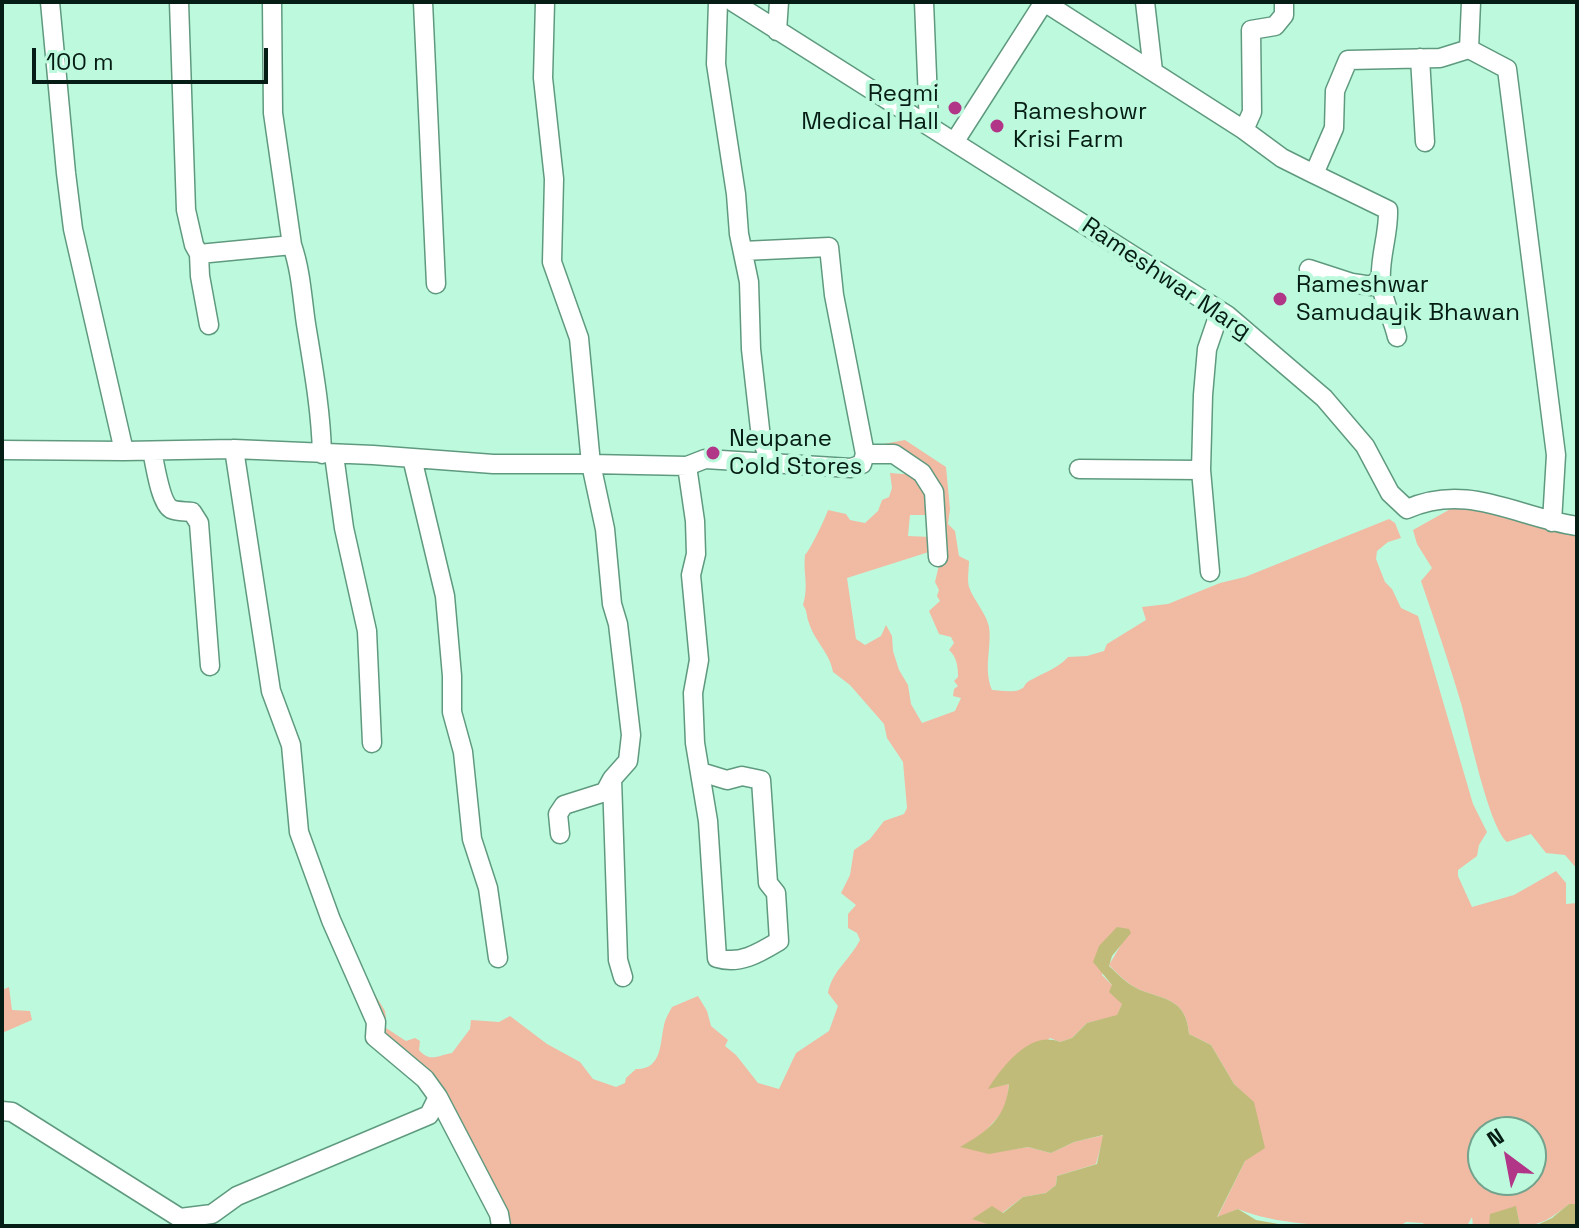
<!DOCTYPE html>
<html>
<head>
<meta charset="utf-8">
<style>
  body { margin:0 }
  #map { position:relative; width:1579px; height:1228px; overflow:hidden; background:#bdfadd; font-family:"Space Grotesk",sans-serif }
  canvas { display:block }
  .frame { position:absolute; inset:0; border:4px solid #051d14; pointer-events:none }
  .north { position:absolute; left:1467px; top:1116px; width:80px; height:80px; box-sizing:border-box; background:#bdfadd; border:2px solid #73a28d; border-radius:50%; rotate:328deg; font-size:22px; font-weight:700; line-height:32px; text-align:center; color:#051d14 }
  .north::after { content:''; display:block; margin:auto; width:28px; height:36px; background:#b13688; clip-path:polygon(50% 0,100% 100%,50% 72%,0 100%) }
  .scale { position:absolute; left:32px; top:48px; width:236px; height:36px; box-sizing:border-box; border:4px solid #051d14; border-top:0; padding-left:10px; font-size:24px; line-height:28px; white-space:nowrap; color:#051d14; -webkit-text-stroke:6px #bdfadd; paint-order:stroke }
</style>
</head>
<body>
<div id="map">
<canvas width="1579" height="1228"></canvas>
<div class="frame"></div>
<div class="north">N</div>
<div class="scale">100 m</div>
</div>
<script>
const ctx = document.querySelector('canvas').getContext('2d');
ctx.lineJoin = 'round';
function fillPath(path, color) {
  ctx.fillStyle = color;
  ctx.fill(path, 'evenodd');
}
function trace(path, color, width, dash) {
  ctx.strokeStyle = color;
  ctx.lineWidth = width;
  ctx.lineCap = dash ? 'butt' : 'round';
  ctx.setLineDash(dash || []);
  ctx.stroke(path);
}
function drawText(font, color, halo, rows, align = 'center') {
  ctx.font = font + ' "Space Grotesk",sans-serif';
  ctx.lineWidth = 8;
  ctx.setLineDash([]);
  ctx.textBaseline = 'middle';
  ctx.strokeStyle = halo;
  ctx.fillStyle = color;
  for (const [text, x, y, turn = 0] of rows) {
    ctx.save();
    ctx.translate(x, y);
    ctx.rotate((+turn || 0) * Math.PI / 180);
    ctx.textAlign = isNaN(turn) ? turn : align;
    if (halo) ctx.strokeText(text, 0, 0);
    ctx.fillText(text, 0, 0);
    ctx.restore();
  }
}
fillPath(new Path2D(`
  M905,440L946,467L950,509L948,524L955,531L959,556L969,561C969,569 967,579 969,587C974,601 986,613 989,627C992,647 983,669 992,690C1000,690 1010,693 1019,690C1028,686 1021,687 1029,681C1043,673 1057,669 1068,657L1087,656L1104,651L1107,644L1146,620L1142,607L1168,604L1220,583L1245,577L1389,519L1395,523L1401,538L1388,542L1377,551L1376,559L1385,582L1392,589L1401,608L1418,616L1473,804L1487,832L1479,845L1477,856L1458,870V876L1472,907L1514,895L1556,871L1566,883V904L1577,903V1204H1569C1553,1217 1541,1226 1520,1226L1516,1207L1489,1226H1473L1472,1217L1467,1226H1425L1423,1223L1406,1222L1400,1226C1348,1226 1285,1228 1238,1209L1217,1218L1245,1161L1254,1103L1234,1084L1211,1045L1189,1034C1186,999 1166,1000 1140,990C1127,984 1119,975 1109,965L1125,938L1118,927L1102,975L1112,985L1122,1004L1117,1016L1087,1023L1072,1038L1060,1042L1050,1038L989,1088L1009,1084L1006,1108L982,1135L989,1153L1028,1147L1051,1153L1074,1142L1104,1135L1096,1164L1057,1176L1056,1185L1046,1193L1023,1197L1002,1213L973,1219L993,1226H505L478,1157L385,1033L379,1021L374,993L385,1011L386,1018L382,1021L386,1028L406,1041L415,1038L420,1041L419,1050C430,1063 439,1055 452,1053L470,1029L471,1020L499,1022L510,1016L547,1044L580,1062L593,1079L616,1087L625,1083L626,1078L636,1069C662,1070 660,1043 664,1025C665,1019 669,1013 672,1007L698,996L707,1011L711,1026L728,1040L725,1046L736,1055L758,1083L779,1089L796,1053L829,1031L838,1006L828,993C832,971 849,961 860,940L857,933L848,928V914L856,905L841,893L850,875L854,850L870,839L884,821L904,814L907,808L903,762L887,738L884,724L850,685L833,672C830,653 815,642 809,623C806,616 808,612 803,605C809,585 803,575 805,555C810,550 825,519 828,510L846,514L850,520L865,523L878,511L882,500L889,497L892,488L890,473L916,475L926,483L931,515H910L908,536L931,537L932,551L847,578L856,639L865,645L881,636L886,625L892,636L893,651L899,670L908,685L911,704L922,723L955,711L961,698L953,696L954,689L958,686L954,681L958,677C958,667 957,657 949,650L954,643L951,637L939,634L929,611L940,601L937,596L939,590L935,582L939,565L934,481L867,447ZM1483,1132H1531V1180H1483Z
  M1463,502L1577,533V869L1565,855L1546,853L1531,834L1507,842C1489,827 1469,731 1461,703C1449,662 1435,622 1421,581L1432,568L1417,544L1413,530Z
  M9,987L12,1010L30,1011L32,1020L2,1033V990Z`), '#f0baa3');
fillPath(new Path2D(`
  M1117,927L1129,929L1131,933L1112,956L1109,966C1119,975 1127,984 1140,990C1166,1000 1186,999 1189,1034L1211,1045L1234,1084L1254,1102L1265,1148L1245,1161L1217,1217L1238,1209L1256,1220L1290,1226H993L972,1219L992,1206L1003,1213L1023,1197L1046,1193L1056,1185L1057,1176L1097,1164L1103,1135L1074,1142L1051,1153L1028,1147L989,1154L960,1147C988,1131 1006,1118 1009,1084L988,1089C1003,1066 1030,1030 1060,1042L1072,1038L1087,1023L1117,1015L1122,1004L1109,992L1112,985L1093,962L1099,946Z
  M1569,1204H1577V1226H1535L1552,1218Z
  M1516,1206L1520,1226H1489L1490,1214Z`), '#c1bb7a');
const minor = new Path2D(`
  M50,2L66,173L73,229L124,451
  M179,2L186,210L194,245L199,254
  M272,2L273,113L292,245
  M423,2L436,284
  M718,2L716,64L736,194L739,234L749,282L751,349L761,438L771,463
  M733,2L1227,315L1324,398L1365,446L1390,493L1407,509C1468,482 1516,517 1577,526
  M924,2L929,125
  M1145,2L1153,71
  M777,31L779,2
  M1469,49L1471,2
  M1420,58L1425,142
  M1244,130L1282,158L1314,174L1334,128L1335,91L1348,60L1440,58L1469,49L1507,69L1556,455L1552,522
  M955,141L1044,2L1244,130L1252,112L1251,30L1275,26L1284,15V2
  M1314,174L1388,210C1389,234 1379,258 1381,281C1382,301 1393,318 1397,337
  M1309,269L1352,283L1372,286L1380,278
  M209,325L200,276L199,254L292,245C301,271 302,297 306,324C313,367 321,410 322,454
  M2,450L124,451L234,449L373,455L493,464H591L579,338L552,262L554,179L543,78L545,2
  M152,451C155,464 160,502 171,509C177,512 186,511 192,512L199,523L210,666
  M865,454H894L922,473L934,492L938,557
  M334,455L344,528L367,631L372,743
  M412,458L445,596L452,676V712L463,752L472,839L488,888L498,958
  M687,466L695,521L696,554L691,575L699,660L693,693L695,743L708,821L717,958C740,965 759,953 779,941L776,893L768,883L761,780L742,776L727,780L701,772
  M1079,469L1201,470
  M1210,572L1201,470L1203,395L1207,349L1220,311
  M560,834L558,814L564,805L605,792L612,779
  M623,977L618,960L612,779L628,761L631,735L618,624L612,604L605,529L591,464L687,466L705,459L851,468L862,464L865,454L834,295L829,247L743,251
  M438,1097L499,1214L501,1226
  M2,1111L12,1112L180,1218L212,1214L237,1196L429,1115L438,1097L425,1079L375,1037L376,1022L331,920L299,832L291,745L271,691L234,449`);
trace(minor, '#5f9a7f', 21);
trace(minor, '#fff', 18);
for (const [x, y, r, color] of [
  [955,108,8,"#b13688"],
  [997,126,8,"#b13688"],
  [1280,299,8,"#b13688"],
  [713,453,8,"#b13688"]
]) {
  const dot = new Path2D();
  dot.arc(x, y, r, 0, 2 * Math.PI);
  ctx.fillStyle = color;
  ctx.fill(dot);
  trace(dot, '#bdfadd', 3);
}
drawText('24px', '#051d14', '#bdfadd', [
  ["Regmi",939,94,"right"],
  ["Medical Hall",939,122,"right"],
  ["Rameshowr",1013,112],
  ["Krisi Farm",1013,140],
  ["Rameshwar",1296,285],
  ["Samudayik Bhawan",1296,313],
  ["Neupane",729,439],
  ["Cold Stores",729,467]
], 'left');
drawText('24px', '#051d14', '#bdfadd', [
  ["Rameshwar Marg",1166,279,34]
]);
</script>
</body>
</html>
